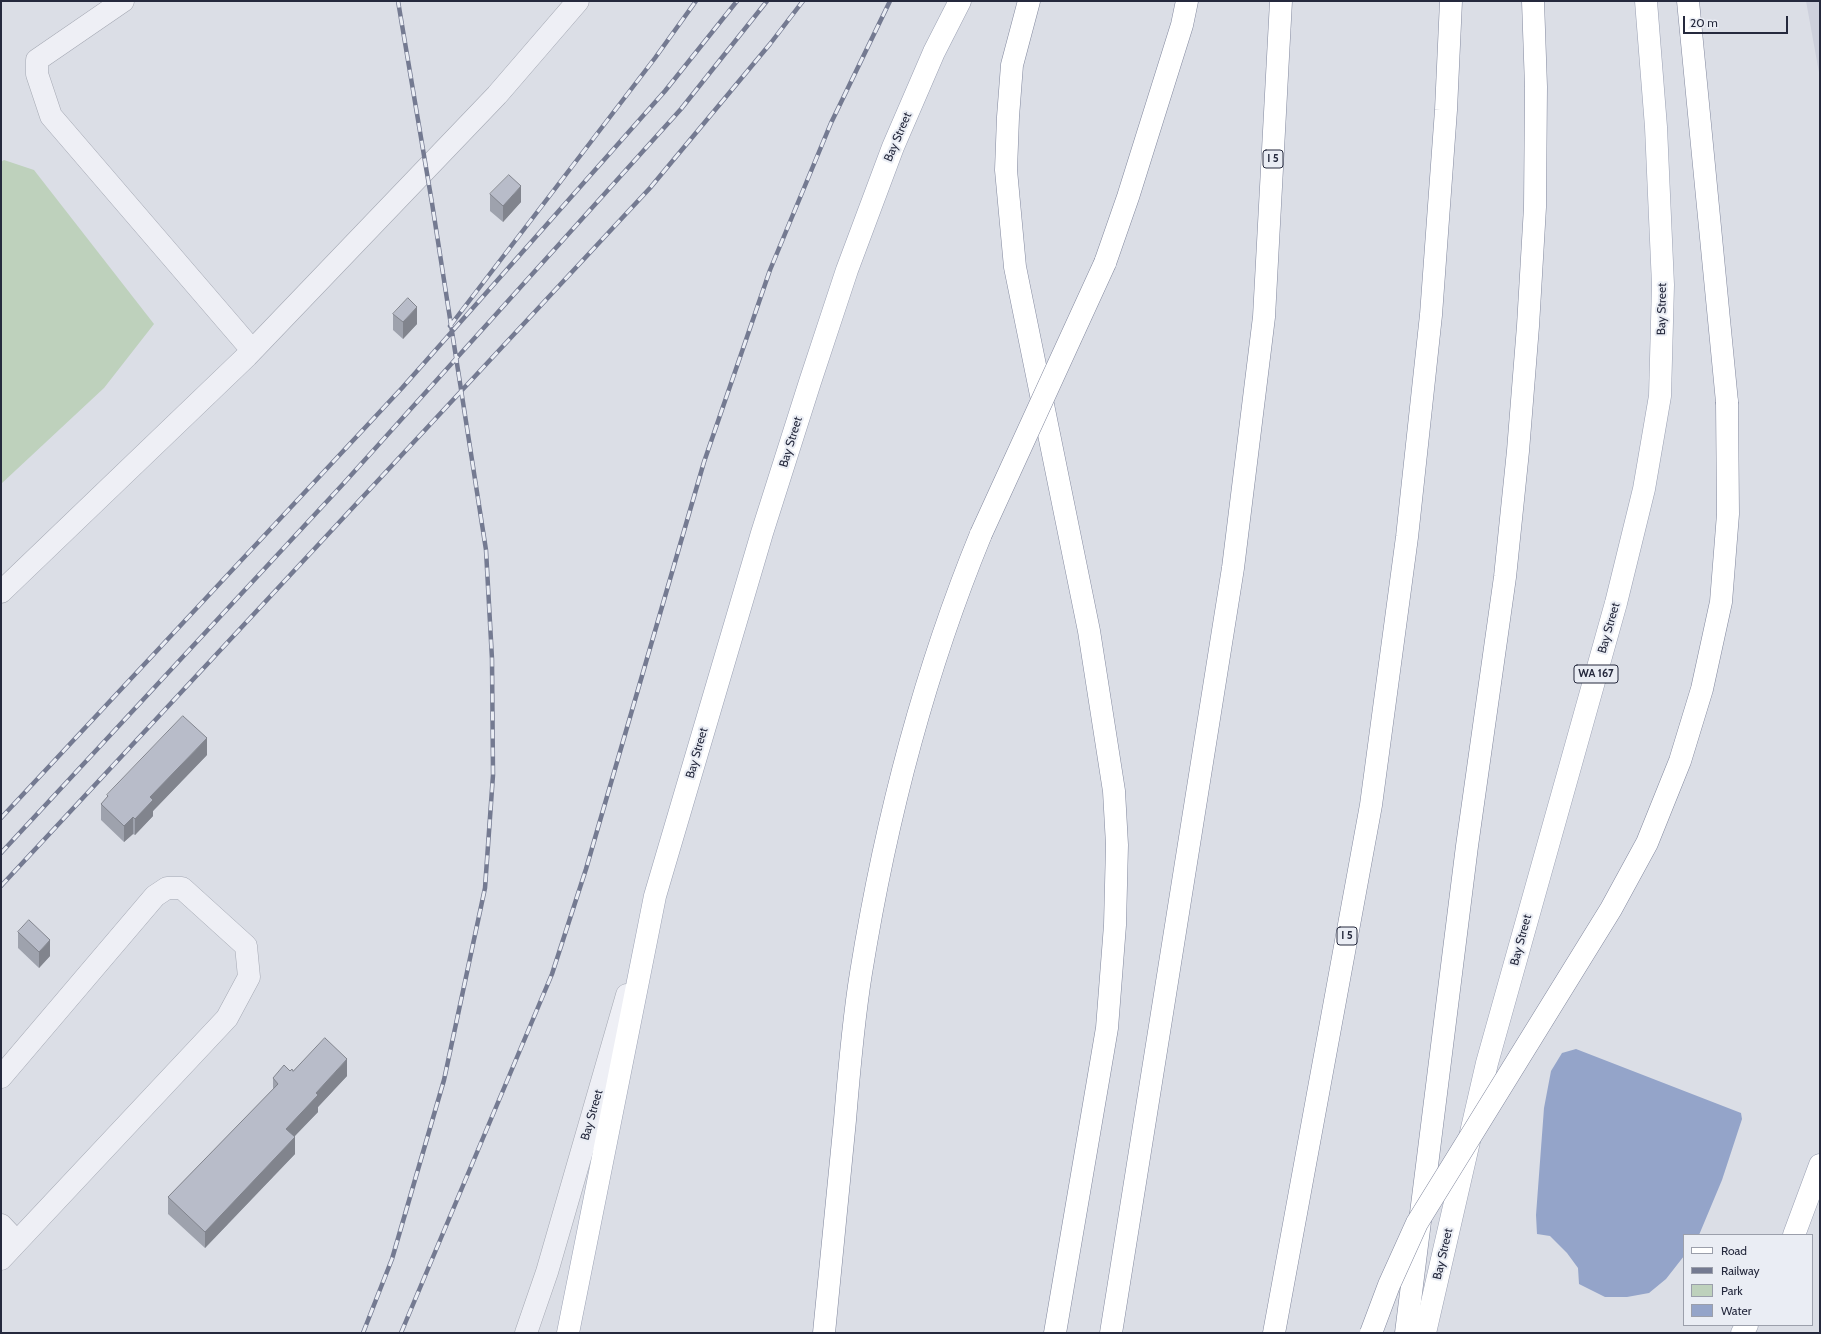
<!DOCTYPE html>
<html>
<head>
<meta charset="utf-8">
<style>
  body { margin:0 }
  #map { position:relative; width:1821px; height:1334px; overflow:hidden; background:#dbdee6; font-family:Cabin,sans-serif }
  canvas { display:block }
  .frame { position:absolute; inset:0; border:2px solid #25293d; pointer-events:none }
  .legend { position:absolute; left:1683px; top:1234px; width:130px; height:92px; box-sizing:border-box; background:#eaedf4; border:1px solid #9b9fab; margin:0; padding:5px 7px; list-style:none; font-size:12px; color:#25293d }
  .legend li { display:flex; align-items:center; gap:8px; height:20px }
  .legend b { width:20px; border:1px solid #9b9fab }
  .scale { position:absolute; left:1683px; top:16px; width:105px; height:18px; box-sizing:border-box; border:2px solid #25293d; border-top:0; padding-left:5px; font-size:12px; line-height:14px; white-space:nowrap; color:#25293d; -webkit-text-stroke:3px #eaedf4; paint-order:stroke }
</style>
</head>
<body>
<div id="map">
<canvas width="1821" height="1334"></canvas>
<div class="frame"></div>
<ul class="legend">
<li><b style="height:5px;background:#fff"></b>Road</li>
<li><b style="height:5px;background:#747a91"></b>Railway</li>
<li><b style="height:11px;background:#bed1bc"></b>Park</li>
<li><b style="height:11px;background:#94a4c9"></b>Water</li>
</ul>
<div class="scale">20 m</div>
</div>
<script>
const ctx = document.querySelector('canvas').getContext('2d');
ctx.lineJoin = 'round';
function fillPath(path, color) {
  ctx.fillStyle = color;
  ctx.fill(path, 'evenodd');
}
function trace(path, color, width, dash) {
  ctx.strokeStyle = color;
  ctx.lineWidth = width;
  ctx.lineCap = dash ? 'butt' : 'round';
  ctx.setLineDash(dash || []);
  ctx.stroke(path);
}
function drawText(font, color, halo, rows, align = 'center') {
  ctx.font = font + ' Cabin,sans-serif';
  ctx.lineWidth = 4;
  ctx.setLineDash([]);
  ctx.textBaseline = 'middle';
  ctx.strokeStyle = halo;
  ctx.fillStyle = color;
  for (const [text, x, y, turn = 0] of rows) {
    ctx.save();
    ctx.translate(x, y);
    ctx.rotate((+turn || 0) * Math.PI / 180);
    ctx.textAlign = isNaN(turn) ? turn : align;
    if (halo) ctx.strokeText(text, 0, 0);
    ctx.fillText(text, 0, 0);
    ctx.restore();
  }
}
fillPath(new Path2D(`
  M1806,1H1820V78Z`), '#cdd0dc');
fillPath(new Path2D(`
  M4,160L34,170L154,324L104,388L1,484V162Z`), '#bed1bc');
fillPath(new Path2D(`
  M1576,1049L1741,1113L1742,1119L1722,1180L1699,1235H1684V1256L1666,1279L1649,1293L1627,1297H1605L1579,1284L1578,1268L1567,1253L1550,1236L1537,1234L1536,1215L1544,1108L1551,1071L1562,1053Z`), '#94a4c9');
const minor = new Path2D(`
  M123,1L37,60V74L51,116L252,350
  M1,592L247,356L497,95L578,1
  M1,1077L155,896L167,888H182L246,946L249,977L227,1018L1,1259
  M1,1225L17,1242
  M526,1333L547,1272L627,995`);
const major = new Path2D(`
  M1794,1235L1820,1165
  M568,1333L655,896L762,533L810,382L847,270L893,147L934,52L960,1
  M1425,1333L1487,1063L1616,603L1644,489L1660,396L1663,285L1656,127L1646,1
  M1742,1333L1747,1325`);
const highway = new Path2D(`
  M1029,1L1012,65L1008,117L1006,170L1015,267L1089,631L1114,791L1117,845L1115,925L1107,1028L1055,1333
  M1688,1L1727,402
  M1105,263L1128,197L1182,25L1187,1
  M824,1333C831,1262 838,1191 845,1120C849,1071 853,1022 861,973C885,824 923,675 981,534
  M1111,1333L1233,568L1264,317L1281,1
  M1274,1333L1371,805L1407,537L1431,315L1446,110L1451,1
  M1406,1333L1467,846L1505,577L1518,451L1528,326L1535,207L1536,87L1533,1`);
trace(minor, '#a4a8b3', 23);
trace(major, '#9aa0b3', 23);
trace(highway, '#82889e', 23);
trace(minor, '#eeeff5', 22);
trace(major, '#fff', 22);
trace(highway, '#fff', 22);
const rail = new Path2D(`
  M450,326L655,58L696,1
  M1,818L402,388L665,91L737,1
  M1,853L344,483L681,109L767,1
  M1,886L650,188L770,44L803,1
  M363,1333L392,1259L444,1080L485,888L493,775L492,659L486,550L432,203L398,1
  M401,1333L552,974L586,869L704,462L770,270L831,123L890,1`);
trace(rail, '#747a91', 4.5);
trace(rail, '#eaedf4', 3, [9]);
const highwayBridge = new Path2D(`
  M981,534L1105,263
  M1371,1333L1389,1285L1417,1223L1611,909L1647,843L1680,761L1702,689L1721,602L1728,514L1727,402`);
trace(highwayBridge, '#82889e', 23, []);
trace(highwayBridge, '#fff', 22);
fillPath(new Path2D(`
  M490,194L521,202L503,222L490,211Z
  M393,314L417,324L403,339L393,330Z
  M207,755L153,811V816L135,835L133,834L124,842L101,820V804L107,798V795Z
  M18,932L50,956L39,968L18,948Z
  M290,1071L347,1076L318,1107V1112L294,1137L295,1154L205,1248L168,1214V1197L273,1090V1078Z`), '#9ea2ad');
fillPath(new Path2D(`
  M521,186V202L503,222V206Z
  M417,307V324L403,339V322Z
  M207,738V755L153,811V816L135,835V819L150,797Z
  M133,817V834L124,842V826Z
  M50,940V956L39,968V952Z
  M347,1059V1076L318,1107V1112L286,1145V1129L316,1093Z
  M295,1137V1154L205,1248V1232Z`), '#81848d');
const building = new Path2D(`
  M509,175L521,186L503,206L490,194Z
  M408,298L417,307L403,322L393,314Z
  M183,716L207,738L150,797L153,800L135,819L133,817L124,826L101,804L108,796L107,795Z
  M29,920L50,940L39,952L18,932Z
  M325,1038L347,1059L316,1093L318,1095L286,1129L295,1137L205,1232L168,1197L278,1084L273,1078L284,1065L290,1071L292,1069L293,1071Z`);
fillPath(building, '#b8bcc9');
trace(building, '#81848d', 1);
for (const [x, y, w] of [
  [1273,159,20],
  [1596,674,44],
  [1347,936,20]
]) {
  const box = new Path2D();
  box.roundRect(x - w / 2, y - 9, w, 18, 3);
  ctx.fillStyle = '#eaedf4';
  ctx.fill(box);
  trace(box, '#25293d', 1);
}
drawText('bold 11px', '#25293d', null, [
  ["I 5",1273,159],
  ["WA 167",1596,674],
  ["I 5",1347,936]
]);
drawText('12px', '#25293d', '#eaedf4', [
  ["Bay Street",898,137,-67],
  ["Bay Street",1662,309,-89],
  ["Bay Street",791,442,-73],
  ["Bay Street",1609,628,-74],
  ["Bay Street",697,753,-74],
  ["Bay Street",1521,940,-75],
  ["Bay Street",592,1115,-74],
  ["Bay Street",1443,1254,-77]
]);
</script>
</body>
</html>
